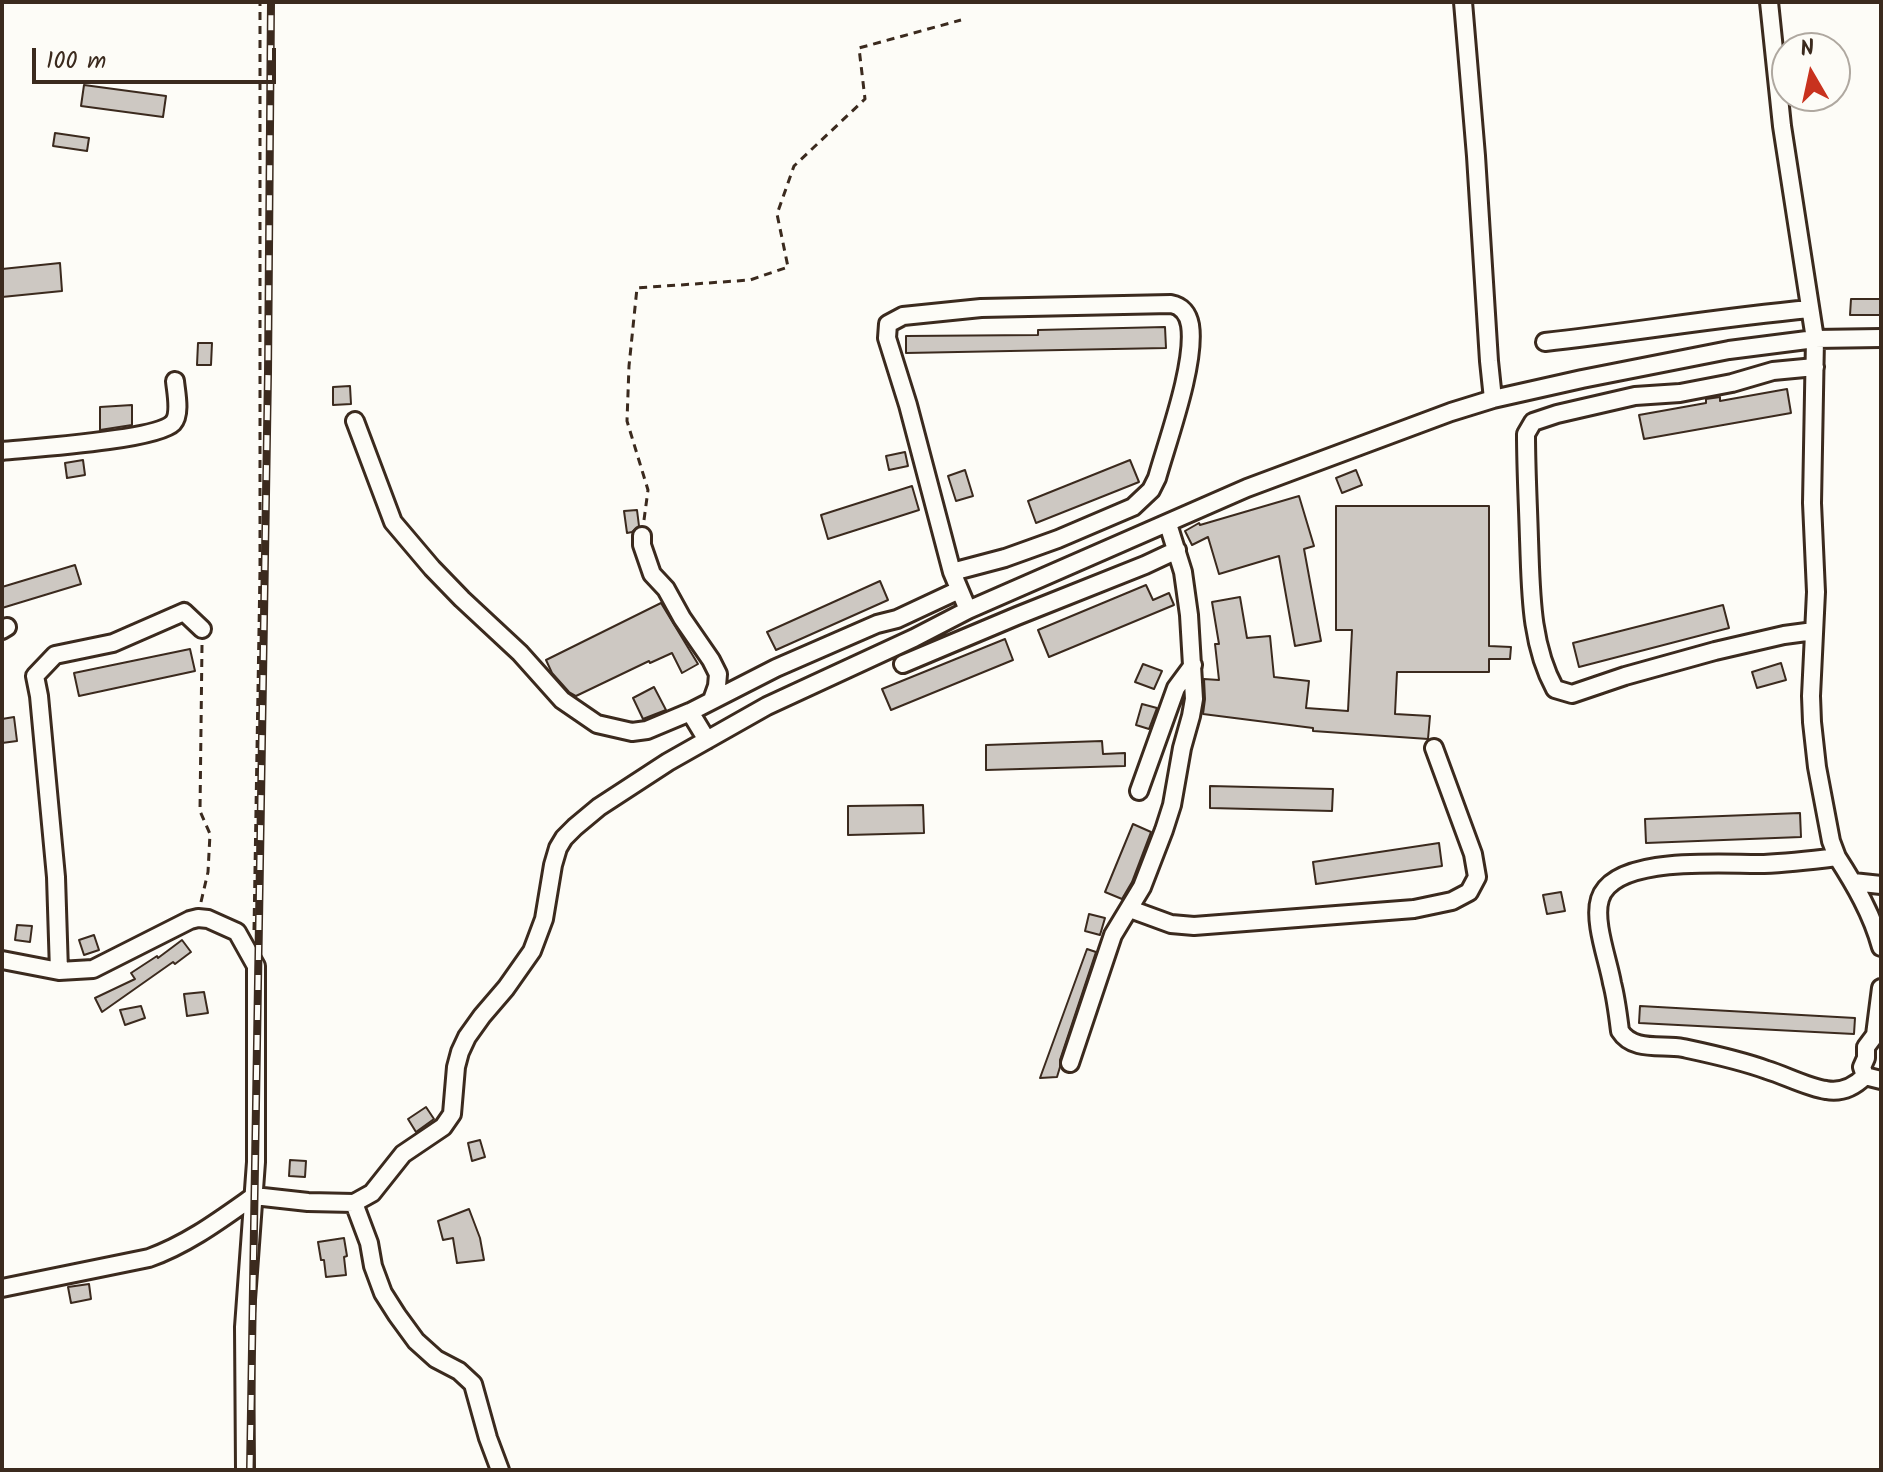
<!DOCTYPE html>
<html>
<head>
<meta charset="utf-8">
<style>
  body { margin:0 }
  #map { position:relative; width:1883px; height:1472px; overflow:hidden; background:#fdfcf7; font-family:Kalam,sans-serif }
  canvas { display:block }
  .frame { position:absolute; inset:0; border:4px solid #3b2a1e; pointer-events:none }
  .north { position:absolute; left:1771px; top:32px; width:80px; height:80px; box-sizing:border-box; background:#fdfcf7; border:2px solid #afa8a0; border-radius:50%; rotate:351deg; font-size:22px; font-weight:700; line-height:32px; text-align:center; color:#3b2a1e }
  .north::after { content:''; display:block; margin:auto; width:28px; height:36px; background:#c8321e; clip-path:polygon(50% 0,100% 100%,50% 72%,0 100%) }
  .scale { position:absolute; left:32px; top:48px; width:244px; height:36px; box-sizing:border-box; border:4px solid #3b2a1e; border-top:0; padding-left:10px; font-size:24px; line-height:28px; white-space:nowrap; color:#3b2a1e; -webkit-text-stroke:6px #fdfcf7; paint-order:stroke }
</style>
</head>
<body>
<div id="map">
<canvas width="1883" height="1472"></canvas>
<div class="frame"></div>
<div class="north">N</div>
<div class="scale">100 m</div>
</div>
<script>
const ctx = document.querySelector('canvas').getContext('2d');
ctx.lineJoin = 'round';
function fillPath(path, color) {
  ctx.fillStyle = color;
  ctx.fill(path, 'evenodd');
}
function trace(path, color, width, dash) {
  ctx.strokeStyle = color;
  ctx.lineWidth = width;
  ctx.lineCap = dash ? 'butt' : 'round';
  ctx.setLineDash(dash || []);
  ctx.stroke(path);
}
const building = new Path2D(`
  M84,85L166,96L163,117L81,106Z
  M55,133L89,138L87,151L53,146Z
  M60,263L62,291L2,297V269Z
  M1851,299H1881V315H1850Z
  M1165,327L1166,348L906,353V336L1038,335V330Z
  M198,343H212L211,365H197Z
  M350,386L351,404L333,405V387Z
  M1787,389L1791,413L1644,439L1639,415L1706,403V399L1720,397V401Z
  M132,405V425L100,430V407Z
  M905,452L908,466L889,470L886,456Z
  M83,460L85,475L67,478L65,463Z
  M1130,460L1139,482L1036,523L1028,501Z
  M965,470L973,496L956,501L948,476Z
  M1356,470L1362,485L1342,493L1336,478Z
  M912,486L919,510L828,539L821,515Z
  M1299,496L1314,546L1304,549L1321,641L1295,646L1279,556L1219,574L1208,537L1192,545L1185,531L1199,523L1200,525Z
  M1336,506H1489V646L1511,647L1510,659H1489V672H1397L1395,714L1430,716L1428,739L1313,731V728L1203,714L1205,699L1204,679L1219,680L1215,644H1219L1212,602L1240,597L1247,638L1270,636L1274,677L1309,681L1306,708L1348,711L1352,630H1336Z
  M637,510L639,526L632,532L627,533L624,511Z
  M75,565L81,584L2,608V587Z
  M880,581L888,600L776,650L767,632Z
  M1146,585L1153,600L1169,593L1174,605L1049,657L1038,630Z
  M661,603L698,664L682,673L672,653L650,663L649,661L576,696L569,692L552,673L546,660Z
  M1723,605L1729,628L1579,667L1573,643Z
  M1005,639L1013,660L891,710L882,689Z
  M190,649L195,671L79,696L74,673Z
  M1781,663L1786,680L1757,688L1752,672Z
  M1143,664L1162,671L1154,689L1135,682Z
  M654,687L666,710L643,719L633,698Z
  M1142,704L1157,708L1149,729L1136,725Z
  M14,717L17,741L2,743V719Z
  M1102,741L1103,754L1125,753V766L986,770V745Z
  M1210,786L1333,789L1332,811L1210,808Z
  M923,805L924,833L848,835V806Z
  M1800,813L1801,837L1646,843L1645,819Z
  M1133,824L1151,832L1132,882L1122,899L1105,892Z
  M1439,843L1442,866L1316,884L1313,862Z
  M1561,892L1565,911L1547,914L1543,895Z
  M1089,914L1105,918L1100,935L1085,931Z
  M17,925L32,926L30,942L15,940Z
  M94,935L99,950L84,955L79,940Z
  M182,940L191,952L175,964L173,962L102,1012L95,998L135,979L131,973L157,956L158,958Z
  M1087,949L1096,952L1060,1060V1067L1057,1077L1040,1078Z
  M204,992L208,1013L187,1016L184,994Z
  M141,1006L145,1018L125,1025L120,1010Z
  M1640,1006L1855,1018L1854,1034L1639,1023Z
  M426,1107L434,1119L416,1132L408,1119Z
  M480,1140L485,1157L472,1161L468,1143Z
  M290,1160L306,1161L305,1177L289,1176Z
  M469,1209L480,1238L484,1260L457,1263L453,1238L443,1240L438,1221Z
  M344,1238L347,1256L344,1257L346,1275L326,1277L324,1260H321L318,1242Z
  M89,1284L91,1299L71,1303L68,1287Z`);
fillPath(building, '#cdc8c2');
trace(building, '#3b2a1e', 2);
const minor = new Path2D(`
  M1463,2L1476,156L1489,361L1493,399
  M1769,2L1782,126L1815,339L1812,503L1816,592L1811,696L1812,722L1817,767L1831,841L1837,857C1813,860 1788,863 1764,864C1726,865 1614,854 1600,899C1593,921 1608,960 1612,983C1616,998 1618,1015 1620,1031C1633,1052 1662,1044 1683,1048C1711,1054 1740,1060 1767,1070C1784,1075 1809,1088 1826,1090C1842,1093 1854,1087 1865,1076L1862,1067L1866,1058V1047L1875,1035L1881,988
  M1545,342C1634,332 1722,317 1810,309
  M355,421L393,522L432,568L462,599L520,653L562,700L597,724L632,732L647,730L690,712L707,740
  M2,451C32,448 157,440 173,423C181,414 176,392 175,381
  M642,536V545L652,574L666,589L682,618L711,660L718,674L717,686L712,700
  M952,572L1005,558L1058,539L1133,507L1151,490L1157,478C1168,439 1196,363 1190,325C1188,314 1182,306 1171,304L981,308L903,316L888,324L887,338L908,405L952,572L968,610
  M2,630L7,627
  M1814,631L1784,635L1715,651L1625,676L1572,694L1555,689C1530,643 1531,590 1529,539C1528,504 1526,469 1526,434L1533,422L1557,414L1635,396L1680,393L1732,383L1773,371L1815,367
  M903,664L1017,616L1145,565L1177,550
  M690,712L776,668L877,624L897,619L959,590
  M1139,791L1176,688L1193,665
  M1837,857C1855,885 1872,914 1881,947
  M1853,882L1881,885
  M1130,909L1171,924L1194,926L1414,909L1452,901L1469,892L1477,877L1473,854L1434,748
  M2,960L59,971L93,969L190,920L198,918L208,919L237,932L256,966V1162L244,1327L245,1470
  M59,971L56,877L39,696L35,676L55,655L113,643L184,612L202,629
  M1070,1063L1113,935L1142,887L1164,830L1172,805L1182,748L1191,716L1194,699L1189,615L1183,572L1168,524
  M1865,1076L1881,1080
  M354,1203L369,1243L373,1266L383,1293L397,1315L416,1341L436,1359L459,1371L473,1384L488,1438L500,1470
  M2,1288L149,1258C188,1244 220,1220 254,1196L308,1202L354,1203L372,1193L403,1154L443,1127L452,1114L456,1067L460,1052L467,1037L482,1016L506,988L532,951L544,919L553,865L558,848L564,838L575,827L599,807L668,762L767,706L914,638L968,610L1247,488L1451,412L1493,399L1582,379L1729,350L1815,339L1881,338`);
trace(minor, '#3b2a1e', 22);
trace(new Path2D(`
  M644,520L648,490L627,421L629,366L637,288L750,280L788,267L777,214L794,166L865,99L859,48L961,20
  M201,902L208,872L210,834L200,811L202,645
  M254,930L260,570V2`), '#3b2a1e', 3, [8, 6]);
trace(minor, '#fdfcf7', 16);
const rail = new Path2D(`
  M250,1470L268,373L271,2`);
trace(rail, '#3b2a1e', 8);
trace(rail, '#fdfcf7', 5, [15]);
</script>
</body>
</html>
